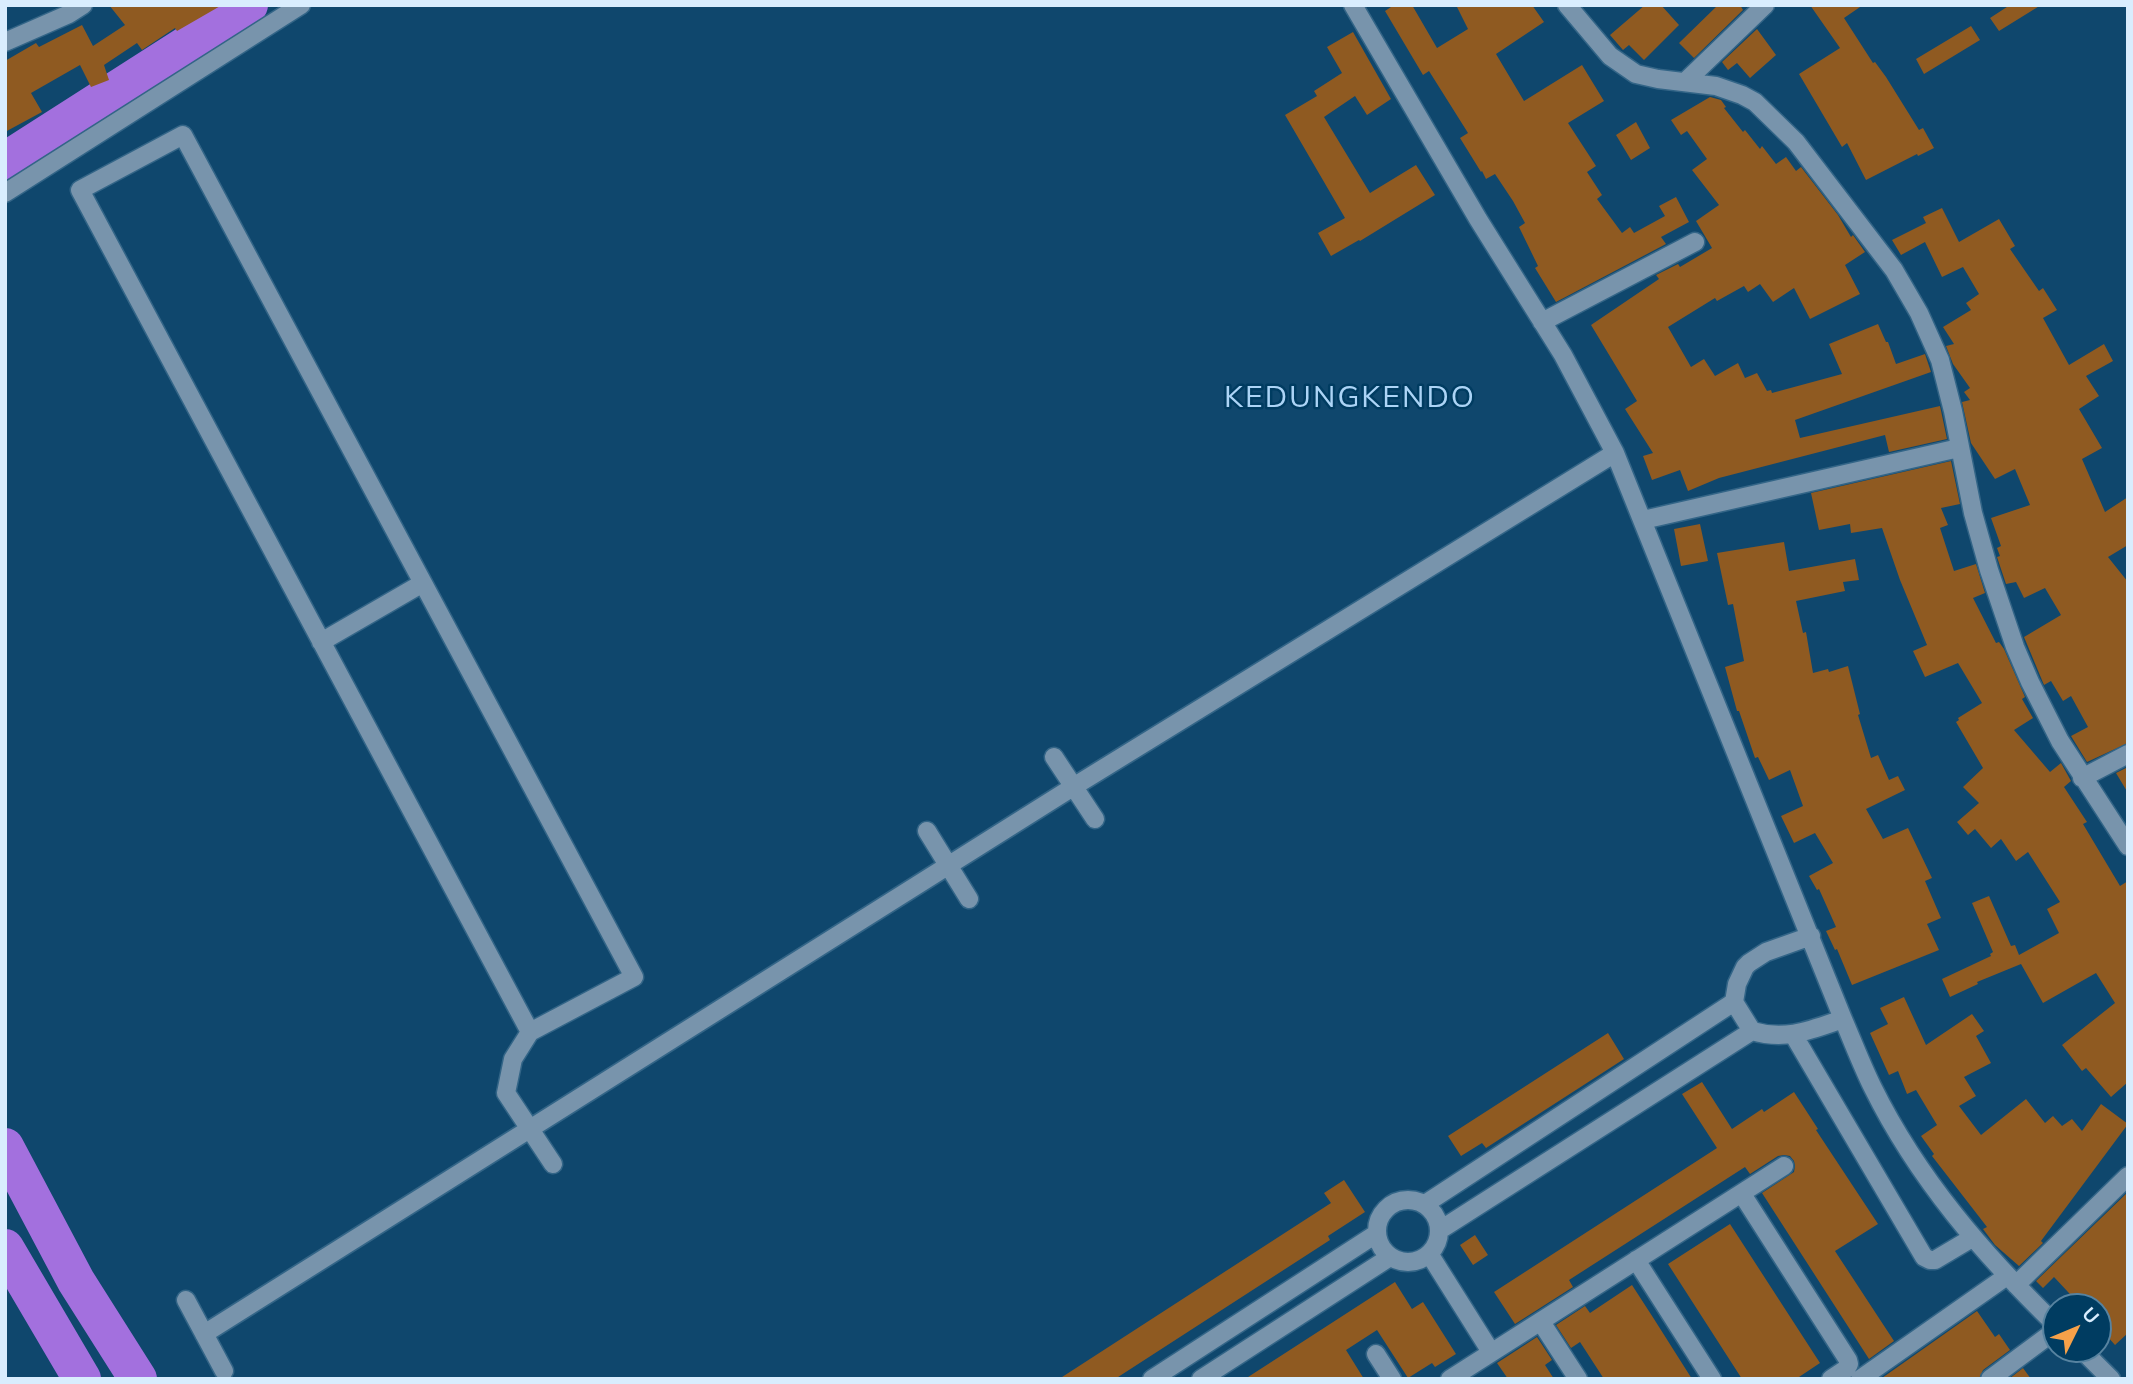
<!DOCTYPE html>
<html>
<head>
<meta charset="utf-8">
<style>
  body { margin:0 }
  #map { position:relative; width:2133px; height:1384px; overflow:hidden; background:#0f476d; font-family:Mulish,sans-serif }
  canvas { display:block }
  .frame { position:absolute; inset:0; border:7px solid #d9edfe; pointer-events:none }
  .north { position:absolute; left:2042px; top:1293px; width:70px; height:70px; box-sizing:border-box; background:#003c61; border:2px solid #5783a0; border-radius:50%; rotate:47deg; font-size:19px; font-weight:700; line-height:28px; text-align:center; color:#d9edfe }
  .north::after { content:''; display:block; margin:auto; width:24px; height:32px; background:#f7a149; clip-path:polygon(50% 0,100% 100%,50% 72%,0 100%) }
</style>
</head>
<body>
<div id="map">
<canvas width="2133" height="1384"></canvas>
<div class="frame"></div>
<div class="north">U</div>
</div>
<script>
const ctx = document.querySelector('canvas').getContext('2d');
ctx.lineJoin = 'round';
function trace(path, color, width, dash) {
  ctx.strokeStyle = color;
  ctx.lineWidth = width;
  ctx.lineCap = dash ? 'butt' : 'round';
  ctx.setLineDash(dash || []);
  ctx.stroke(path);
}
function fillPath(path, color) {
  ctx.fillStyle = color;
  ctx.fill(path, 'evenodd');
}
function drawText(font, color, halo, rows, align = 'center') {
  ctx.font = font + ' Mulish,sans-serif';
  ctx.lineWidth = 5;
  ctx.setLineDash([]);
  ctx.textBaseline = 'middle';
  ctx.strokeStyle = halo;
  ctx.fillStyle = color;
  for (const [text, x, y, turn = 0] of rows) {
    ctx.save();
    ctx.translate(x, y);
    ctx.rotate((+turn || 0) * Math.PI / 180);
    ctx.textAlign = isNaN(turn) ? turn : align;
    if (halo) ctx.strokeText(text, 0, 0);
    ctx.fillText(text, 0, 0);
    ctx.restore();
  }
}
trace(new Path2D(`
  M5,161L249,5
  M5,1147L76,1281L138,1379
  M5,1248L82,1379`), '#a370de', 38);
fillPath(new Path2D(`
  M109,5H222L177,31L175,28L142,50L137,43L104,65L109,80L91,87L80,65L31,93L42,112L5,132V61L36,43L39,47L82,25L93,46L125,25Z
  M1394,5H1412L1437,48L1468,29L1456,5H1532L1544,22L1496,54L1524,101L1582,65L1604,101L1568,123L1596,166L1587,172L1602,195L1597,199L1622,233L1630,227L1634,233L1665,216L1659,206L1676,197L1689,222L1661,237L1666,244L1556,302L1535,268L1538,266L1519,227L1525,223L1513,201L1495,174L1486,179L1482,171L1481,172L1460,138L1468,133L1429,71L1423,75L1385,11Z
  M1645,5H1661L1679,25L1644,60L1629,45L1623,50L1610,35Z
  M1718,5H1740L1743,10L1694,58L1679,43Z
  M1810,5H1863L1844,18L1873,63L1875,62L1886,77L1919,130L1923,128L1934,148L1918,156L1917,154L1866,180L1847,143L1842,147L1799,74L1840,48Z
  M2010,5H2041L1999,31L1990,18Z
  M1971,26L1980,40L1924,74L1916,59Z
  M1757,29L1776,55L1750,78L1737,63L1728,70L1722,62Z
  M1353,32L1391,99L1367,115L1355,96L1324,117L1370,193L1416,165L1435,195L1360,241L1359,240L1331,256L1318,233L1345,218L1285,115L1317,96L1314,91L1342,73L1327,47Z
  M1710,97L1721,100L1726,107L1724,108L1743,132L1745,130L1760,149L1762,146L1776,164L1786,157L1796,171L1801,167L1838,215L1851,237L1853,235L1865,252L1845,265L1860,294L1810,319L1794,288L1773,302L1760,284L1748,292L1744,286L1717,301L1715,298L1668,327L1691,367L1704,359L1715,376L1738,363L1745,378L1757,373L1767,391L1771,390L1772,393L1842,374L1829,344L1878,324L1886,342H1888L1896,364L1925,354L1931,372L1795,420L1800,438L1940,406L1947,439L1889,452L1885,435L1719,478L1688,491L1680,470L1652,480L1643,456L1653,453L1625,409L1637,401L1591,325L1659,279L1656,275L1678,264L1680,267L1712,248L1696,221L1719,205L1692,170L1707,159L1687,131L1681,135L1671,120Z
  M1636,122L1650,148L1631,160L1616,135Z
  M1942,208L1959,242L1999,219L2015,246L2010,249L2039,291L2043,288L2057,310L2043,318L2069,365L2104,344L2113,361L2086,376L2099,396L2079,409L2102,448L2082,459L2105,512L2128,497V545L2108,557L2128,582V743L2087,762L2071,736L2088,727L2071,696L2063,701L2051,681L2044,685L2024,637L2061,615L2045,588L2024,598L2016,582L2006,584L1997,557L2000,556L1997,548L2001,546L1991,518L2030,505L2015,469L1995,479L1971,443L1962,402L1970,400L1964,392L1970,388L1953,364L1946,346L1954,344L1943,327L1971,310L1966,303L1979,294L1963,267L1942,277L1925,242L1901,255L1892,240L1926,223L1923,217Z
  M1951,461L1960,504L1941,508L1948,525L1940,528L1954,571L1976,564L1985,593L1973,598L1996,643L1999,642L2004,649L2025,697L2022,699L2033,718L2014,730L2050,772L2061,763L2071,781L2064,787L2087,822L2083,824L2120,886L2128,881V1082L2111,1097L2086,1068L2082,1071L2062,1045L2115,1003L2096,973L2043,1003L2021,964L1977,982L1978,984L1950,997L1942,979L1991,956L1990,954L1993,952L1972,903L1989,896L2011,946L2015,945L2019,955L2059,933L2047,909L2060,902L2028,852L2016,861L2001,839L1991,848L1975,829L1968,835L1957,822L1979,803L1963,787L1983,768L1956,722L1959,720L1958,718L1982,703L1958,663L1925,677L1913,651L1927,645L1900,580L1882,528L1851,533L1850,524L1819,530L1811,493Z
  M1700,524L1708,561L1681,566L1674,529Z
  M1784,542L1789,571L1855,559L1859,580L1843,582L1845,591L1796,601L1803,633L1806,632L1813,673L1828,669L1829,672L1848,666L1860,714L1858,715L1871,758L1878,755L1889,780L1898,776L1905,790L1866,809L1883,839L1908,828L1932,878L1925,881L1941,918L1927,924L1939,950L1852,985L1837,949L1835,950L1826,931L1836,927L1819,889L1817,890L1809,876L1833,863L1815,833L1794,843L1781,816L1803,806L1790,770L1769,780L1758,757L1755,758L1739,711H1737L1725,667L1744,661L1733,604L1728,605L1717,553Z
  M2128,767V793L2116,773Z
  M1904,997L1926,1045L1972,1014L1984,1031L1976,1036L1991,1063L1964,1077L1976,1096L1959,1106L1981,1135L2026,1099L2045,1123L2053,1116L2062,1126L2072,1119L2082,1131L2101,1104L2128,1124L2041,1241L2043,1243L2019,1266L1995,1245L1983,1229L1987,1227L1932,1156L1934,1154L1921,1136L1937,1125L1916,1090L1907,1094L1898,1071L1889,1075L1870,1033L1888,1024L1880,1008Z
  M1608,1033L1624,1059L1486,1148L1482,1143L1461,1156L1448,1136Z
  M1702,1082L1732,1129L1762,1109L1764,1112L1794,1092L1818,1129L1816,1130L1878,1224L1835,1251L1894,1341L1869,1359L1762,1193L1794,1172L1795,1166L1794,1161L1790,1156L1784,1155L1778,1156L1750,1174L1745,1167L1569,1280L1573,1287L1515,1324L1494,1292L1717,1148L1682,1094Z
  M1344,1180L1365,1212L1328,1236L1330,1240L1115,1379H1059L1331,1203L1324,1193Z
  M2128,1192V1333L2115,1345L2098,1326V1307H2082L2054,1277L2043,1288L2036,1281Z
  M1730,1224L1820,1363L1796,1379H1742L1668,1264Z
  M1475,1235L1488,1255L1473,1265L1460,1245Z
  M1395,1282L1412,1309L1423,1302L1456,1354L1435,1367L1432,1363L1408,1378L1377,1330L1346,1350L1364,1379H1245Z
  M1632,1285L1654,1319L1692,1379H1604L1580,1342L1571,1348L1556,1325L1585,1306L1590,1313Z
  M1977,1311L1995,1337L1999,1334L2010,1350L1983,1370L1979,1379H1883L1882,1378Z
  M1537,1337L1552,1360L1545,1365L1554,1379H1508L1497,1363Z
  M2023,1368L2031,1379H2009Z`), '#8f5a21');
const minor = new Path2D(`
  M1353,5L1478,219L1563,355L1615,453L1843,1019C1853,1042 1862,1066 1873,1088C1918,1179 1984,1255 2056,1325
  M1567,5L1610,56L1636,74L1658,79L1716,86L1742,95L1755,102L1796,142L1894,270L1919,313L1940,360L1953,411L1973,513L1989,570L2015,647L2030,682L2060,741L2128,846
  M5,42L69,14L83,5
  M1685,82L1765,5
  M183,135L634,977L530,1032L80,190Z
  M5,193L301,5
  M1542,322L1695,242
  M1643,520L1959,448
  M321,642L423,583
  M1054,757L1095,819
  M2082,778L2128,754
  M927,831L969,899
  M1811,936L1766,952L1749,963L1745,967L1737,984L1734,1002L1752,1031C1786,1041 1811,1030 1843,1019
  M530,1032L513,1059L506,1093L553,1164
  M1793,1034L1924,1257L1930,1260H1935L1972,1238
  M1742,1194L1848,1360L1849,1364L1846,1369L1831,1379
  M1377 1231a31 31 0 1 1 62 0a31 31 0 1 1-62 0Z
  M1425,1204L1734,1002
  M1440,1230L1752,1031
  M1430,1255L1491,1352
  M1636,1260L1712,1379
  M2016,1285L2128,1176
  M186,1300L224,1371
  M1541,1322L1578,1379
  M204,1334L1073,787L1615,453
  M2081,1349L2111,1379
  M1376,1354L1392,1379
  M1152,1379L1376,1234
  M1201,1379L1390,1257
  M1450,1379L1784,1166
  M1860,1379L2007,1276
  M1990,1379L2056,1330`);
trace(minor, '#336587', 21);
trace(minor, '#7894ac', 18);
ctx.letterSpacing = '2px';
drawText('30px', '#acd4f6', '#003c61', [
  ["KEDUNGKENDO",1350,398]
]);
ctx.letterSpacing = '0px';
</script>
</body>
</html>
